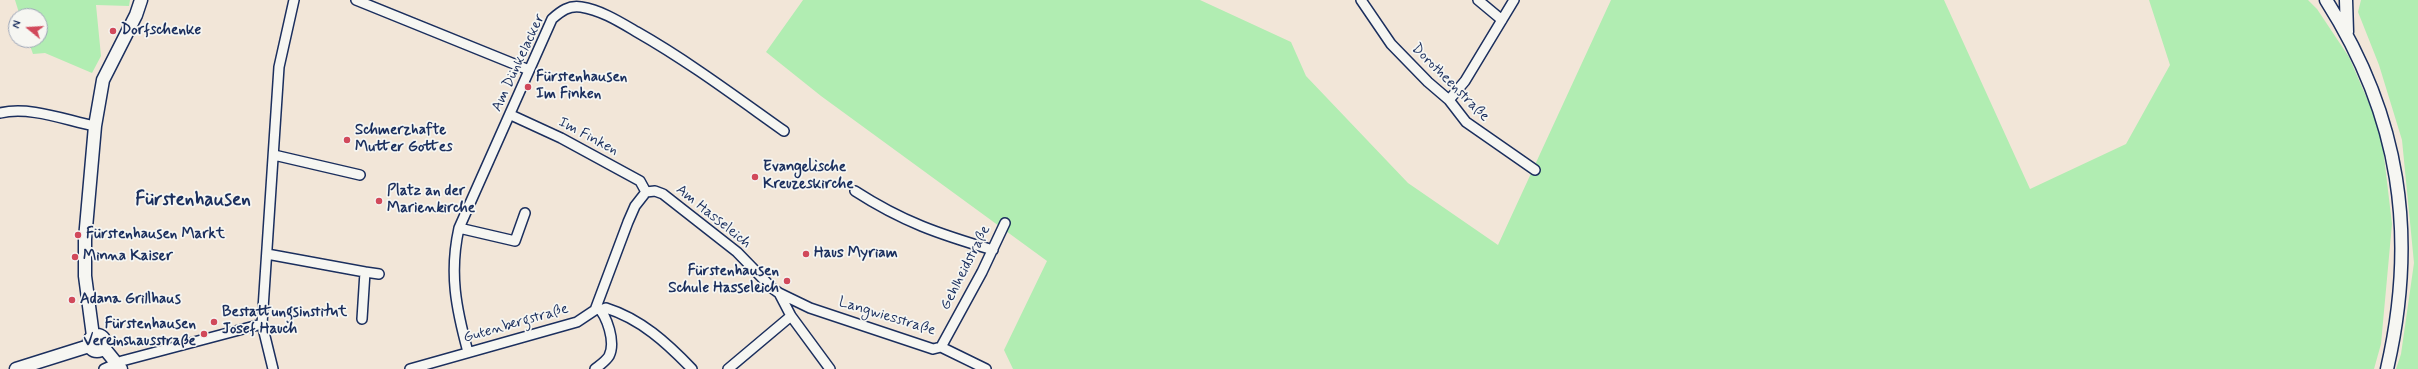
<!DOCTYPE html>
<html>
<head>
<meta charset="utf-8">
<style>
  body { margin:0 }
  #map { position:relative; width:2418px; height:369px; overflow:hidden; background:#f2e6d8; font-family:Mynerve,sans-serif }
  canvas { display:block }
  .north { position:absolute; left:8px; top:8px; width:40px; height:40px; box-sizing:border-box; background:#f6f6f2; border:1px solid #9ea6b7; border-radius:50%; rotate:288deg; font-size:11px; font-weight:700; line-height:16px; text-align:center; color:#1b2f5e }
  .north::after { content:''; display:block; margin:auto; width:14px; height:18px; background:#d1495b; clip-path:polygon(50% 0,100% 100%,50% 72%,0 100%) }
</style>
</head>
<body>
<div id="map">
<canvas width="2418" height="369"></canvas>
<div class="north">N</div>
</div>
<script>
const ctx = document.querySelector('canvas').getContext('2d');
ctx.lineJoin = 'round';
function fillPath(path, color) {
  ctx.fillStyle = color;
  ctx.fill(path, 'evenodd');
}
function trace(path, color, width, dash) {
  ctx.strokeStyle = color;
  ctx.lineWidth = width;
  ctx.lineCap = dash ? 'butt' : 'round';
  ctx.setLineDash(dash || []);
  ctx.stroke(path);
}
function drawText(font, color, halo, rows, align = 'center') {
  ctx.font = font + ' Mynerve,sans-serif';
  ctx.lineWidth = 3.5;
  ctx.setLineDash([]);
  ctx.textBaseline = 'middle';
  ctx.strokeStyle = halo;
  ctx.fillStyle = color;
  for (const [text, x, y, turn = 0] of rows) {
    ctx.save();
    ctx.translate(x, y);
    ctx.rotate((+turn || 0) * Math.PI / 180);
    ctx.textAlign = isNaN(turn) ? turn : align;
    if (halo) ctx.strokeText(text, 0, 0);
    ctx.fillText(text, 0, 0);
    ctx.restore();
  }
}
fillPath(new Path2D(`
  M15,0H130L129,6L96,5L101,56L92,73L45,53L33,54L28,40H40V16H20Z
  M803,0H1200L1291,42L1306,76L1408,183L1498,245L1611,0H1944L2030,189L2126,144L2170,65L2149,0H2308L2317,9L2349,57L2381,131L2392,224L2381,344L2374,369H1013L1004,350L1047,261L821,96L766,52Z
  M2361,0H2418V369H2396L2401,354L2414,263L2402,140L2379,65L2358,12Z`), '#b1edb2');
const street = new Path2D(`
  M356,0L529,70
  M1361,0L1391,44L1428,82L1449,100L1466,122L1535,170
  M1478,0L1502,20
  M1449,100L1465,81L1514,0
  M0,113C30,106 65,120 95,126
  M511,115L561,138L640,181L646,192
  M274,155L360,175
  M855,191C903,222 939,234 993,250
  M646,192L655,191L663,194L737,252L772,288L779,293L791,316L830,369
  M459,228L515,241L525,213
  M267,254L365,272L362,319
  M365,272L379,274
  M779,293L810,308L933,349L941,347L986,369
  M601,310L606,308C641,319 667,343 692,369
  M262,324L279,67L294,0
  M941,347L982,272L1005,223
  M468,352C456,308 449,273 459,228L552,19C561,11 569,5 581,7C601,10 620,22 637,32C688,61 736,97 784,131
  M104,369L122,361L262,324L273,369
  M410,369L577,322L595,310L628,222L635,206L646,192
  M595,369C600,365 606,361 609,356C616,342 607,316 597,306
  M728,369L791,316`);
const secondary = new Path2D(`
  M2326,0C2400,116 2418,235 2387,369
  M2346,0L2347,32
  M89 343a8 8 0 1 1 16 0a8 8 0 1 1-16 0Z
  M93,336L85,276V239L95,126L103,80L136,15L141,0
  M104,348L121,369
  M16,369L89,346`);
trace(street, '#1b2f5e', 12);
trace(secondary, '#1b2f5e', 15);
trace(street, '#f6f6f2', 9);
trace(secondary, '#f6f6f2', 12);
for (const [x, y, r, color] of [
  [113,31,4,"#d1495b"],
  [528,87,4,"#d1495b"],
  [347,140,4,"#d1495b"],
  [755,177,4,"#d1495b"],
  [379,201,4,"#d1495b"],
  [78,235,4,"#d1495b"],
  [806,254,4,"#d1495b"],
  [75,257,4,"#d1495b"],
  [787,281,4,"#d1495b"],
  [72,300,4,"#d1495b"],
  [214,322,4,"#d1495b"],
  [204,334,4,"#d1495b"]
]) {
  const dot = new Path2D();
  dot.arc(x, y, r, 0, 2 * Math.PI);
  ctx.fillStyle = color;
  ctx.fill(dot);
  trace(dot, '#f6f6f2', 1.5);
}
drawText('bold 15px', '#1b2f5e', '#f6f6f2', [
  ["Dorfschenke",121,31],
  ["Fürstenhausen",536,78],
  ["Im Finken",536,95],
  ["Schmerzhafte",355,131],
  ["Mutter Gottes",355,148],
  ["Evangelische",763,168],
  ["Kreuzeskirche",763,185],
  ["Platz an der",387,192],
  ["Marienkirche",387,209],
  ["Fürstenhausen Markt",86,235],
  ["Haus Myriam",814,254],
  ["Minna Kaiser",83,257],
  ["Fürstenhausen",779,272,"right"],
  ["Schule Hasseleich",779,289,"right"],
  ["Adana Grillhaus",80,300],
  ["Bestattungsinstitut",222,313],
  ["Josef Hauch",222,330],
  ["Fürstenhausen",196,325,"right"],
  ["Vereinshausstraße",196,342,"right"]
], 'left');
drawText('15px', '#1b2f5e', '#f6f6f2', [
  ["Am Dünkelacker",519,63,-65],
  ["Dorotheenstraße",1450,83,45],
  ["Im Finken",588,137,28],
  ["Am Hasseleich",713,217,39],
  ["Gehlheidstraße",966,268,-63],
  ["Langwiesstraße",887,317,17],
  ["Gutenbergstraße",516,324,-16]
]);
drawText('bold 19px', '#1b2f5e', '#f6f6f2', [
  ["Fürstenhausen",193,201]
]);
</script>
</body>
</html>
